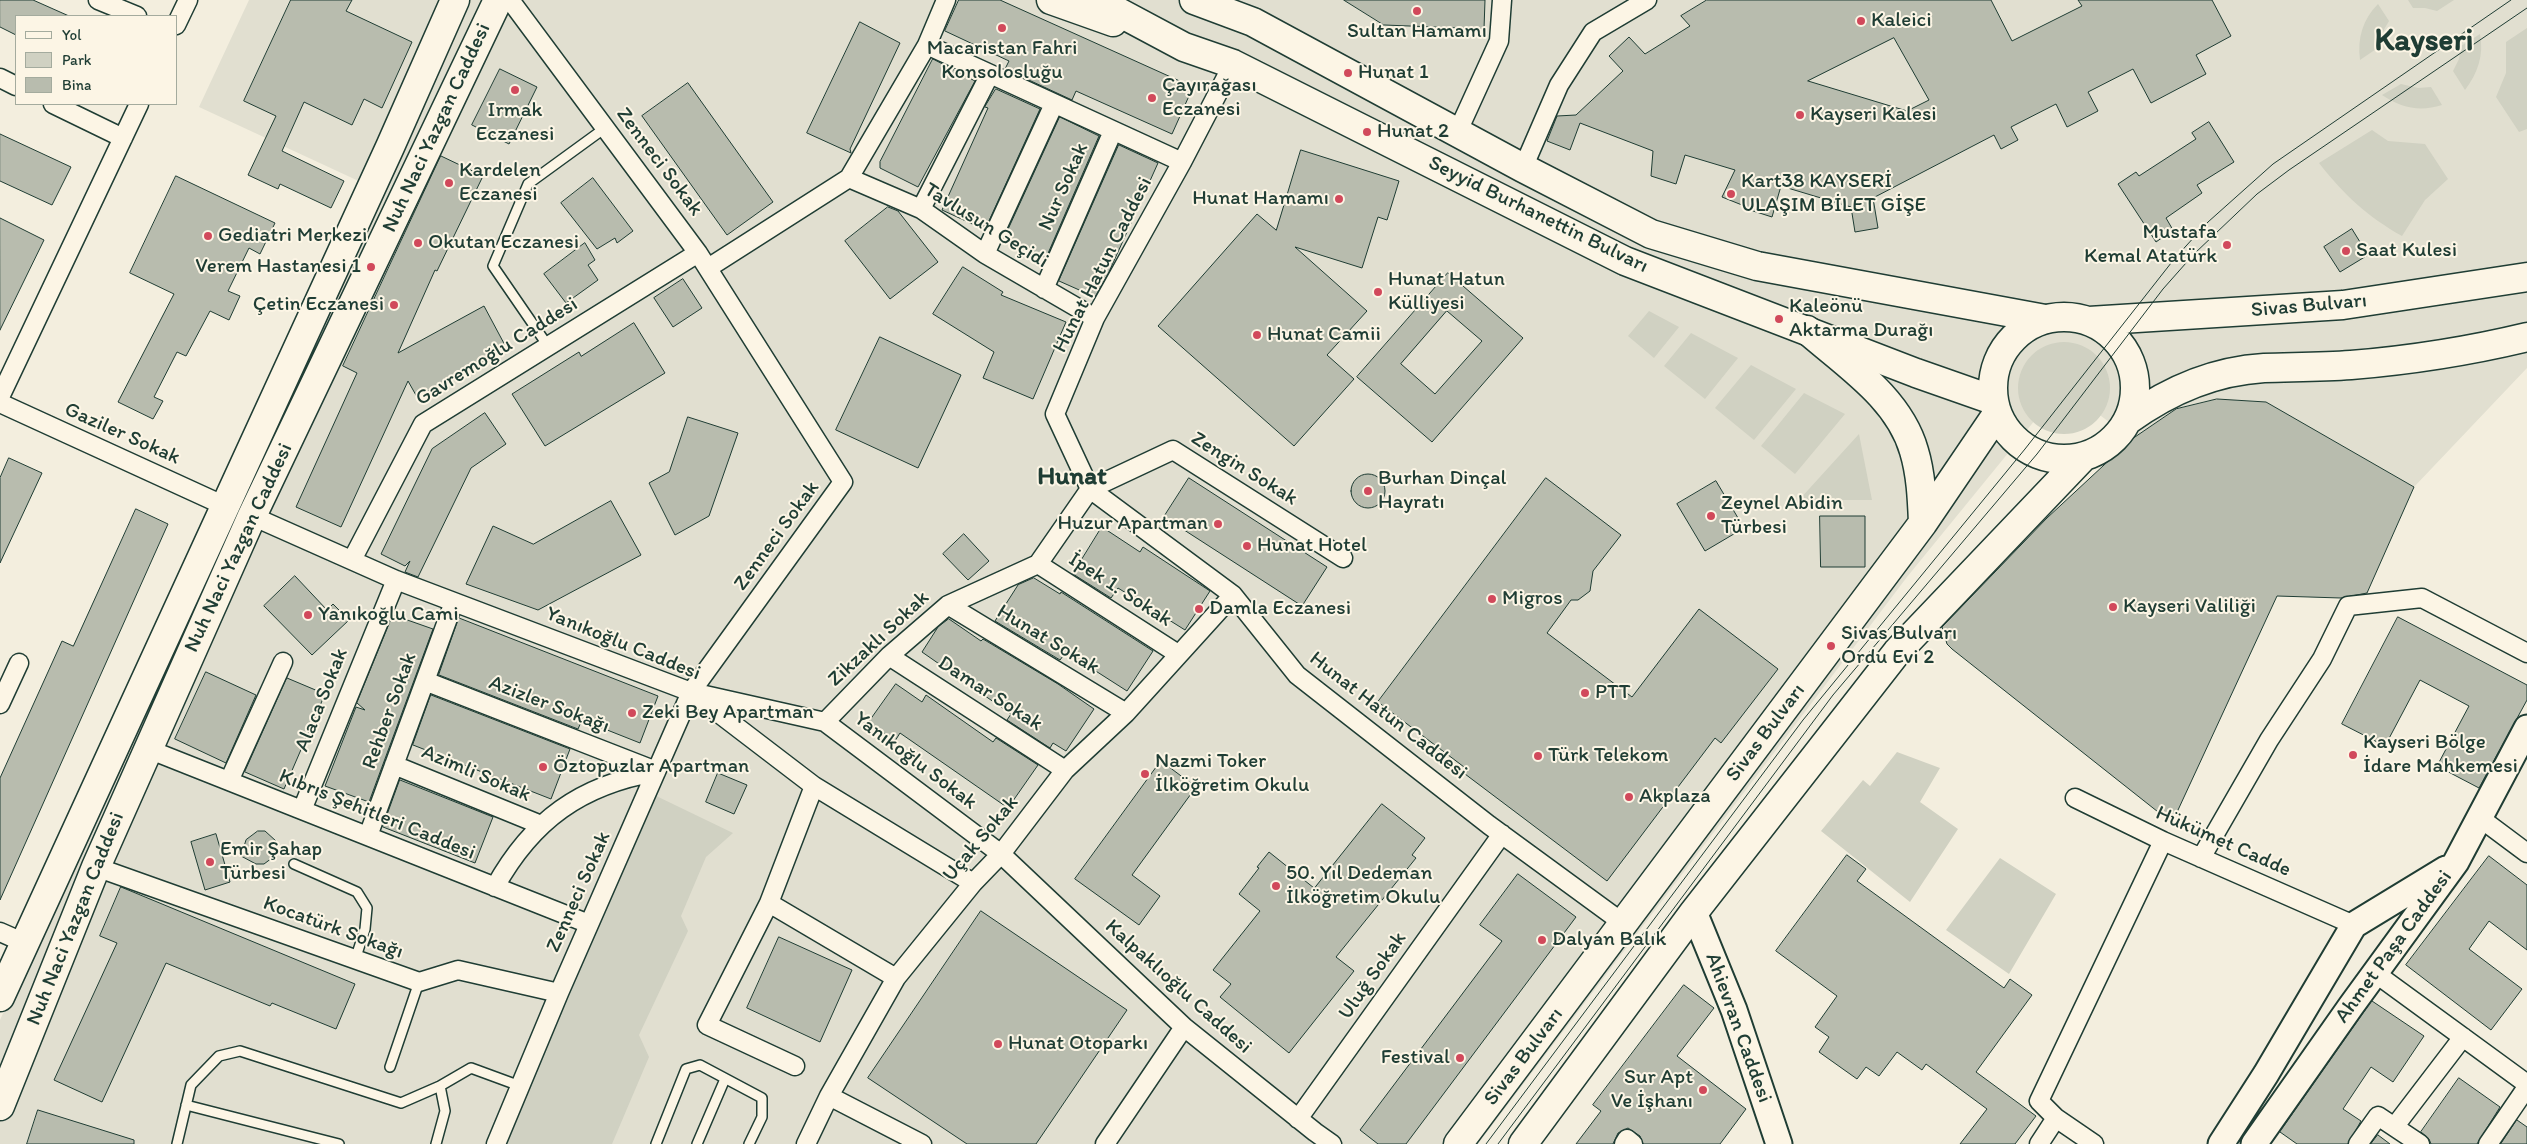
<!DOCTYPE html>
<html>
<head>
<meta charset="utf-8">
<style>
  body { margin:0 }
  #map { position:relative; width:2527px; height:1144px; overflow:hidden; background:#f3eede; font-family:Itim,sans-serif }
  canvas { display:block }
  .legend { position:absolute; left:15px; top:15px; width:162px; height:90px; box-sizing:border-box; background:#fcf5e5; border:1px solid #a4ab9e; margin:0; padding:6px 9px; list-style:none; font-size:15px; color:#1f3d34 }
  .legend li { display:flex; align-items:center; gap:10px; height:25px }
  .legend b { width:25px; border:1px solid #a4ab9e }
</style>
</head>
<body>
<div id="map">
<canvas width="2527" height="1144"></canvas>
<ul class="legend">
<li><b style="height:6px;background:#fcf5e5"></b>Yol</li>
<li><b style="height:14px;background:#d0d1c2"></b>Park</li>
<li><b style="height:14px;background:#b8bcae"></b>Bina</li>
</ul>
</div>
<script>
const ctx = document.querySelector('canvas').getContext('2d');
ctx.lineJoin = 'round';
function fillPath(path, color) {
  ctx.fillStyle = color;
  ctx.fill(path, 'evenodd');
}
function trace(path, color, width, dash) {
  ctx.strokeStyle = color;
  ctx.lineWidth = width;
  ctx.lineCap = dash ? 'butt' : 'round';
  ctx.setLineDash(dash || []);
  ctx.stroke(path);
}
function drawText(font, color, halo, rows, align = 'center') {
  ctx.font = font + ' Itim,sans-serif';
  ctx.lineWidth = 4;
  ctx.setLineDash([]);
  ctx.textBaseline = 'middle';
  ctx.strokeStyle = halo;
  ctx.fillStyle = color;
  for (const [text, x, y, turn = 0] of rows) {
    ctx.save();
    ctx.translate(x, y);
    ctx.rotate((+turn || 0) * Math.PI / 180);
    ctx.textAlign = isNaN(turn) ? turn : align;
    if (halo) ctx.strokeText(text, 0, 0);
    ctx.fillText(text, 0, 0);
    ctx.restore();
  }
}
fillPath(new Path2D(`
  M249,0H2527V368L2414,487L2266,402L2217,399L2194,404L2175,409L2132,439L2062,387L1907,577L1478,1144H0V1020L378,190L199,107Z`), '#e1dfd0');
fillPath(new Path2D(`
  M2408,0H2454L2437,11L2425,8H2413Z
  M2378,4L2389,21L2382,33L2379,47L2360,60C2357,38 2363,19 2378,4Z
  M2527,28V129L2519,132L2496,97L2506,73V42Z
  M2480,34C2484,55 2478,73 2465,90L2453,71L2459,59L2461,46Z
  M2401,84L2418,88L2431,87L2442,105C2420,112 2401,108 2382,95Z
  M2372,130L2388,141L2425,144L2448,179L2425,200L2402,236C2368,217 2343,194 2319,163Z
  M1649,311L1679,327L1654,358L1628,336Z
  M1691,333L1738,358L1705,399L1664,366Z
  M2018 388a46 46 0 1 1 92 0a46 46 0 1 1-92 0Z
  M1751,365L1796,389L1754,440L1715,408Z
  M1804,393L1845,414L1795,474L1761,446Z
  M1859,434L1872,500H1799Z
  M1897,752L1940,768L1920,802L1958,829L1910,902L1821,831L1863,780L1870,786Z
  M648,792L733,833L706,857L681,916L688,931L639,1035L649,1057L612,1144H496Z
  M2000,858L2056,894L2009,974L1946,930Z`), '#d0d1c2');
const building = new Path2D(`
  M0,0H33L69,16H16V35L0,27Z
  M291,0H352L346,11L412,42L382,108L364,99L352,125L304,102L282,151L344,181L331,208L280,184L278,189L248,175L276,116L244,101Z
  M959,0H1000L1193,87L1172,134L1076,91L1072,100L1005,69L1009,61L945,31Z
  M1344,0H1485L1484,29L1384,25Z
  M1707,0H1991L2012,41L2082,6L2078,0H2212L2231,36L2196,55L2206,74L2151,103L2133,69L2088,92L2098,111L2067,127L2056,104L2011,127L2018,140L2001,149L1994,135L1873,198L1878,228L1855,232L1851,207L1781,186L1772,217L1747,209V207L1722,197L1735,170L1685,155L1676,184L1651,176L1653,151L1580,123L1570,150L1547,141L1557,116L1576,115L1623,71L1609,56L1629,37L1645,54L1690,26L1681,16ZM1894,38L1929,100L1907,111L1808,81Z
  M860,22L900,43L850,149L851,153L807,133Z
  M933,59L975,81L918,187L880,168V162Z
  M500,69L537,87L509,144L472,125Z
  M688,83L773,202L727,235L642,116Z
  M996,89L1040,109L988,223L981,228L942,210L988,108L985,107Z
  M1060,117L1099,136L1046,258L1004,239Z
  M2209,122L2234,162L2197,185L2202,193L2166,218L2173,230L2156,242L2118,184L2136,172L2139,176L2196,139L2192,133Z
  M0,134L71,167L52,205L0,181Z
  M1119,145L1158,163L1109,272L1095,297L1059,281Z
  M1301,150L1399,181L1387,220L1378,217L1362,268L1295,247L1367,311L1327,355L1354,379L1294,446L1158,326L1257,214L1276,230Z
  M441,156L483,176L437,271L435,270L398,353L484,306L507,349L417,397L408,381L341,527L296,507L357,373L343,366Z
  M176,176L275,223L260,254L249,248L228,291L240,296L229,320L210,311L186,356L177,352L154,397L163,401L153,419L118,402L174,294L130,273Z
  M593,178L633,231L617,243L615,238L597,249L561,203Z
  M888,207L898,211L938,262L890,299L845,241Z
  M0,218L44,240L0,330Z
  M2352,229L2368,255L2340,272L2324,247Z
  M585,243L595,260L588,265L598,280L566,303L544,274Z
  M963,267L1003,292L1001,295L1066,322L1033,399L983,378L994,352L933,314Z
  M1448,273L1523,338L1432,442L1357,377ZM1447,311L1482,341L1435,394L1401,364Z
  M683,279L702,308L673,327L654,298Z
  M634,323L665,373L545,446L512,394L579,352L581,356Z
  M880,337L961,375L918,468L836,430Z
  M2217,399L2266,402L2414,487L2367,593L2341,598L2277,596L2172,823L1952,649L1947,644L1942,627L2047,518L2132,439L2176,409Z
  M485,413L506,444L471,468L418,577L405,572L410,561L405,566L381,554L432,449Z
  M688,417L738,433L709,516L675,535L649,483L669,472Z
  M9,458L42,473L0,563V478Z
  M1351 491a17 17 0 1 1 34 0a17 17 0 1 1-34 0Z
  M1189,478L1327,567L1302,606L1164,517Z
  M1546,478L1621,535L1593,571L1590,591L1578,600H1571L1547,633L1632,697L1699,609L1778,669L1721,743L1715,738L1607,881L1465,774L1468,770L1378,702Z
  M1716,481L1744,528L1705,551L1677,504Z
  M611,501L641,555L538,610L466,584L493,526L533,544Z
  M136,509L168,524L0,900V778L62,641L73,646Z
  M1820,516H1865V567H1821Z
  M1102,527L1140,552L1143,547L1210,591L1185,630L1118,588L1111,598L1073,574Z
  M964,534L989,561L968,580L943,554Z
  M295,576L327,610L333,604L349,620L312,655L264,606Z
  M1034,578L1060,594L1061,592L1153,651L1127,691L1066,652L1060,660L995,621L1018,585Z
  M393,615L433,629L369,802L325,786L356,707L365,710L357,703Z
  M2398,617L2527,685V700L2479,788L2437,766L2469,706L2420,680L2385,746L2342,724Z
  M459,618L658,696L640,743L582,720L578,729L439,675Z
  M949,619L981,641L983,639L1058,684L1094,709L1066,751L1053,743L1050,748L1007,720L1011,714L922,652L938,627Z
  M206,672L256,695L226,763L175,739Z
  M287,678L325,694L284,789L245,772Z
  M896,684L922,702L926,695L993,742L996,738L1038,765L1008,808L900,733L895,741L869,722Z
  M431,695L570,749L551,799L413,745Z
  M1161,761L1196,787L1132,875L1160,896L1139,925L1075,879Z
  M718,773L747,785L734,814L706,802Z
  M400,780L493,817L475,863L383,827Z
  M1382,804L1425,838L1412,855L1416,858L1336,957L1354,971L1289,1053L1220,997L1231,984L1213,970L1260,911L1239,894L1259,868L1257,867L1269,852L1314,888Z
  M258,831H265L276,841V855L264,864H256L241,856L246,840Z
  M216,834L230,882L205,890L191,842Z
  M1847,855L1866,869L1857,881L2004,988L2010,979L2032,995L1976,1072L2036,1116L2015,1144H1960L1987,1109L1926,1064L1922,1070L1897,1052L1879,1076L1866,1067L1857,1079L1819,1052L1829,1037L1815,1027L1837,996L1776,951Z
  M2489,856L2527,885V950L2489,921L2469,949L2522,989L2491,1030L2406,965Z
  M1518,874L1576,917L1406,1144H1378L1360,1130L1502,941L1480,925Z
  M121,887L355,984L336,1029L272,1003L270,1006L166,963L102,1102L54,1080L117,943L100,936Z
  M981,911L1127,1010L1036,1144H967L868,1078Z
  M779,937L852,970L820,1042L747,1008Z
  M1684,985L1714,1008L1677,1056L1746,1109L1720,1144H1643L1640,1136L1628,1128L1618,1133L1613,1144H1576L1601,1111L1593,1105Z
  M2372,1001L2424,1036L2393,1082L2371,1067L2343,1109L2361,1121L2348,1144H2297L2280,1132Z
  M2459,1078L2500,1107L2477,1144H2431L2429,1139L2421,1132Z
  M38,1110L134,1140V1144H27Z
  M2517,1120L2527,1127V1144H2501Z
  M2378,1135L2390,1144H2371Z`);
fillPath(building, '#b8bcae');
trace(building, '#1f3d34', 1);
const lane = new Path2D(`
  M548,346L493,266L528,184L605,128
  M294,864L357,892L367,908L365,929L355,960
  M390,1067L419,982
  M186,1105L339,1144
  M177,1144L191,1085L219,1056L240,1051L401,1103L440,1086L471,1068L520,1086
  M436,1144L445,1111L440,1086
  M656,1144L686,1069L700,1065L762,1098V1117L749,1144
  M697,1144L725,1079`);
const street = new Path2D(`
  M98,0L137,16
  M176,25L188,0
  M927,45L1182,162
  M1233,64L1182,162L1095,318L1055,414L1090,489L1233,595L1297,675L1489,825L1623,923
  M0,78L16,86
  M53,104L123,138
  M1458,131L1499,41L1502,0
  M1523,168L1559,85L1593,32L1647,0
  M849,178L921,209L985,254L1095,318
  M921,209L990,74
  M985,254L1054,104
  M708,268L849,178L927,45L946,0
  M1044,289L1113,131
  M0,397L139,104
  M0,403L225,506
  M1090,489L1173,450L1343,558
  M252,516L396,580L691,692L814,786L973,883
  M352,560L423,424L698,253
  M1038,564L1178,654
  M948,605L1126,713
  M889,656L1065,770
  M425,681L656,771
  M696,693L825,722L889,656L948,605L1038,564L1090,489
  M0,704L19,663
  M825,722L1001,854L1184,1027L1315,1132L1332,1144
  M148,749L589,924
  M394,765L541,825
  M229,781L283,662
  M2075,798L2163,841L2354,925
  M302,810L396,580
  M2480,818L2527,853
  M368,836L454,602
  M2201,858L2269,740L2322,659L2348,606L2422,598L2527,653
  M96,867L419,982L458,970L559,993
  M495,887C532,820 581,785 656,772
  M769,903L896,978
  M0,932L25,943
  M2375,973L2527,1084
  M795,1066L707,1025L769,903L814,786
  M829,1096L922,1144
  M1298,1119L1502,834
  M2395,1126L2463,1037
  M496,1144L559,993L691,692L843,482L698,253L510,0
  M806,1144L829,1096L896,978L973,883L1001,854L1065,770L1126,713L1233,595
  M1105,1144L1184,1027
  M1624,1144L1627,1139L1633,1144
  M2039,1144L2056,1118
  M2094,1144L2056,1118L2039,1101L2163,841
  M2358,1144L2378,1116L2420,1144
  M2488,1144L2527,1087`);
const secondary = new Path2D(`
  M1694,912L1734,1010L1779,1144
  M2221,1144L2266,1074L2354,925L2446,869
  M2254,1144L2351,1006L2456,862L2527,728`);
const primary = new Path2D(`
  M1051,0L1113,22
  M1096,0L1184,47L1233,64L1625,261L1916,373L1993,400
  M1194,0L1253,22L1523,168L1651,234L1757,266L2045,319
  M0,997L390,147L455,0
  M0,1106L96,867L252,516L498,0`);
const highway = new Path2D(`
  M1993 388a71 71 0 1 1 142 0a71 71 0 1 1-142 0Z
  M2089,321L2343,305L2527,277
  M1807,330C1847,365 1899,398 1914,451C1921,474 1922,499 1923,523
  M2128,420C2168,391 2214,371 2264,368C2293,367 2322,367 2351,365C2411,360 2469,351 2527,337
  M1458,1144L1923,523L1997,414
  M1523,1144L1694,912L1897,652L2083,457`);
trace(lane, '#1f3d34', 12);
trace(street, '#1f3d34', 21);
trace(secondary, '#1f3d34', 29);
trace(primary, '#1f3d34', 31);
trace(highway, '#1f3d34', 31);
trace(lane, '#fcf5e5', 9);
trace(street, '#fcf5e5', 18);
trace(secondary, '#fcf5e5', 25);
trace(primary, '#fcf5e5', 28);
trace(highway, '#fcf5e5', 28);
trace(new Path2D(`
  M1486,1144L1803,720L2025,449L2175,258L2208,222L2273,164L2511,0
  M1498,1144L1833,695L2037,454L2163,289L2194,254L2257,194L2289,170L2527,8`), '#1f3d34', 1);
for (const [x, y, r, color] of [
  [1417,11,5,"#d1495b"],
  [1861,21,5,"#d1495b"],
  [1002,28,5,"#d1495b"],
  [1348,73,5,"#d1495b"],
  [515,90,5,"#d1495b"],
  [1152,98,5,"#d1495b"],
  [1800,115,5,"#d1495b"],
  [1367,132,5,"#d1495b"],
  [449,183,5,"#d1495b"],
  [1731,194,5,"#d1495b"],
  [1339,199,5,"#d1495b"],
  [208,236,5,"#d1495b"],
  [418,243,5,"#d1495b"],
  [2227,245,5,"#d1495b"],
  [2346,251,5,"#d1495b"],
  [371,267,5,"#d1495b"],
  [1378,292,5,"#d1495b"],
  [394,305,5,"#d1495b"],
  [1779,319,5,"#d1495b"],
  [1257,335,5,"#d1495b"],
  [1368,491,5,"#d1495b"],
  [1711,516,5,"#d1495b"],
  [1218,524,5,"#d1495b"],
  [1247,546,5,"#d1495b"],
  [1492,599,5,"#d1495b"],
  [2113,607,5,"#d1495b"],
  [1199,609,5,"#d1495b"],
  [308,615,5,"#d1495b"],
  [1831,646,5,"#d1495b"],
  [1585,693,5,"#d1495b"],
  [632,713,5,"#d1495b"],
  [2353,755,5,"#d1495b"],
  [1538,756,5,"#d1495b"],
  [543,767,5,"#d1495b"],
  [1145,774,5,"#d1495b"],
  [1629,797,5,"#d1495b"],
  [210,862,5,"#d1495b"],
  [1276,886,5,"#d1495b"],
  [1542,940,5,"#d1495b"],
  [998,1044,5,"#d1495b"],
  [1460,1058,5,"#d1495b"],
  [1703,1090,5,"#d1495b"]
]) {
  const dot = new Path2D();
  dot.arc(x, y, r, 0, 2 * Math.PI);
  ctx.fillStyle = color;
  ctx.fill(dot);
  trace(dot, '#fcf5e5', 2);
}
drawText('21px', '#1f3d34', '#fcf5e5', [
  ["Kaleici",1871,21],
  ["Sultan Hamamı",1417,32,"center"],
  ["Macaristan Fahri",1002,49,"center"],
  ["Konsolosluğu",1002,73,"center"],
  ["Hunat 1",1358,73],
  ["Çayırağası",1162,86],
  ["Eczanesi",1162,110],
  ["Irmak",515,111,"center"],
  ["Eczanesi",515,135,"center"],
  ["Kayseri Kalesi",1810,115],
  ["Hunat 2",1377,132],
  ["Kardelen",459,171],
  ["Eczanesi",459,195],
  ["Kart38 KAYSERİ",1741,182],
  ["ULAŞIM BİLET GİŞE",1741,206],
  ["Hunat Hamamı",1329,199,"right"],
  ["Mustafa",2217,233,"right"],
  ["Kemal Atatürk",2217,257,"right"],
  ["Gediatri Merkezi",218,236],
  ["Okutan Eczanesi",428,243],
  ["Saat Kulesi",2356,251],
  ["Verem Hastanesi 1",361,267,"right"],
  ["Hunat Hatun",1388,280],
  ["Külliyesi",1388,304],
  ["Çetin Eczanesi",384,305,"right"],
  ["Kaleönü",1789,307],
  ["Aktarma Durağı",1789,331],
  ["Hunat Camii",1267,335],
  ["Burhan Dinçal",1378,479],
  ["Hayratı",1378,503],
  ["Zeynel Abidin",1721,504],
  ["Türbesi",1721,528],
  ["Huzur Apartman",1208,524,"right"],
  ["Hunat Hotel",1257,546],
  ["Migros",1502,599],
  ["Kayseri Valiliği",2123,607],
  ["Damla Eczanesi",1209,609],
  ["Yanıkoğlu Cami",318,615],
  ["Sivas Bulvarı",1841,634],
  ["Ordu Evi 2",1841,658],
  ["PTT",1595,693],
  ["Zeki Bey Apartman",642,713],
  ["Kayseri Bölge",2363,743],
  ["İdare Mahkemesi",2363,767],
  ["Türk Telekom",1548,756],
  ["Nazmi Toker",1155,762],
  ["İlköğretim Okulu",1155,786],
  ["Öztopuzlar Apartman",553,767],
  ["Akplaza",1639,797],
  ["Emir Şahap",220,850],
  ["Türbesi",220,874],
  ["50. Yıl Dedeman",1286,874],
  ["İlköğretim Okulu",1286,898],
  ["Dalyan Balık",1552,940],
  ["Hunat Otoparkı",1008,1044],
  ["Festival",1450,1058,"right"],
  ["Sur Apt",1693,1078,"right"],
  ["Ve İşhanı",1693,1102,"right"]
], 'left');
drawText('21px', '#1f3d34', '#fcf5e5', [
  ["Nuh Naci Yazgan Caddesi",437,128,-65],
  ["Zenneci Sokak",659,162,53],
  ["Nur Sokak",1064,187,-66],
  ["Seyyid Burhanettin Bulvarı",1538,215,26],
  ["Tavlusun Geçidi",986,226,32],
  ["Hunat Hatun Caddesi",1103,265,-63],
  ["Sivas Bulvarı",2309,306,-5],
  ["Gavremoğlu Caddesi",497,352,-32],
  ["Gaziler Sokak",122,434,24],
  ["Zengin Sokak",1244,469,32],
  ["Zenneci Sokak",777,536,-54],
  ["Nuh Naci Yazgan Caddesi",239,548,-65],
  ["İpek 1. Sokak",1120,590,33],
  ["Zikzaklı Sokak",879,639,-43],
  ["Hunat Sokak",1048,640,31],
  ["Yanıkoğlu Caddesi",623,644,22],
  ["Damar Sokak",990,694,33],
  ["Alaca Sokak",322,700,-68],
  ["Azizler Sokağı",549,705,21],
  ["Rehber Sokak",390,711,-70],
  ["Hunat Hatun Caddesi",1388,716,38],
  ["Sivas Bulvarı",1766,733,-53],
  ["Yanıkoğlu Sokak",915,761,37],
  ["Azimli Sokak",476,774,23],
  ["Kıbrıs Şehitleri Caddesi",377,815,22],
  ["Uçak Sokak",981,839,-50],
  ["Hükümet Cadde",2223,842,24],
  ["Zenneci Sokak",579,892,-66],
  ["Nuh Naci Yazgan Caddesi",76,919,-68],
  ["Kocatürk Sokağı",333,928,20],
  ["Ahmet Paşa Caddesi",2394,947,-54],
  ["Uluğ Sokak",1373,976,-55],
  ["Kalpaklıoğlu Caddesi",1178,987,42],
  ["Ahievran Caddesi",1738,1028,70],
  ["Sivas Bulvarı",1524,1057,-53]
]);
drawText('bold 26px', '#1f3d34', '#fcf5e5', [
  ["Hunat",1072,477]
]);
drawText('bold 31px', '#1f3d34', '#fcf5e5', [
  ["Kayseri",2424,42]
]);
</script>
</body>
</html>
